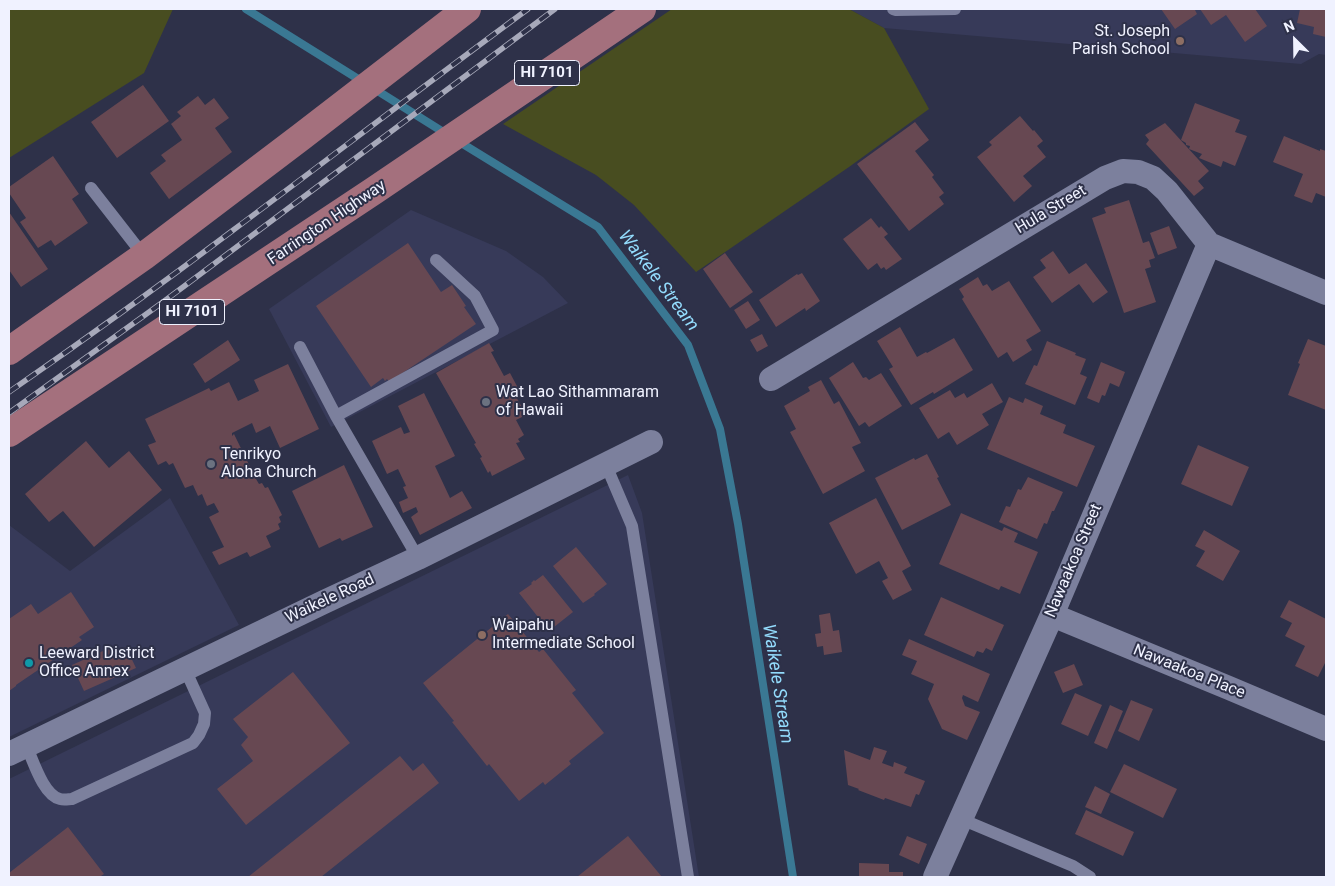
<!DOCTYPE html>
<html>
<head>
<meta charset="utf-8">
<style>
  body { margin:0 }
  #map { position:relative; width:1335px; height:886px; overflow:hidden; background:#2e3149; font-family:Roboto,sans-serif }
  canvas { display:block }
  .frame { position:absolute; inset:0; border:10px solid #f0f2ff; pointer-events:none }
  .north { position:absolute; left:1270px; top:15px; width:50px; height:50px; -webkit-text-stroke:4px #2e3149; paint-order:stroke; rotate:337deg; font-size:14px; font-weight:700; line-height:20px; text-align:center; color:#f0f2ff }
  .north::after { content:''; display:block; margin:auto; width:18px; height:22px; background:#f0f2ff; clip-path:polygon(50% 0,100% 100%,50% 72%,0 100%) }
</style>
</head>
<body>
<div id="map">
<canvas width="1335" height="886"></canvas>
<div class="frame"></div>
<div class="north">N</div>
</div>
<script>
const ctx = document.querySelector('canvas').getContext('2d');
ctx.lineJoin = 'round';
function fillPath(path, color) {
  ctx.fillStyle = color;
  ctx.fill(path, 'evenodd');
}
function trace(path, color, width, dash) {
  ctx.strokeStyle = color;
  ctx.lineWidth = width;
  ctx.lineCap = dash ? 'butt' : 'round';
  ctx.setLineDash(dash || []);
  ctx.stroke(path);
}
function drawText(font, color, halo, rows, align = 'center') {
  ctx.font = font + ' Roboto,sans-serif';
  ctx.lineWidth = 4;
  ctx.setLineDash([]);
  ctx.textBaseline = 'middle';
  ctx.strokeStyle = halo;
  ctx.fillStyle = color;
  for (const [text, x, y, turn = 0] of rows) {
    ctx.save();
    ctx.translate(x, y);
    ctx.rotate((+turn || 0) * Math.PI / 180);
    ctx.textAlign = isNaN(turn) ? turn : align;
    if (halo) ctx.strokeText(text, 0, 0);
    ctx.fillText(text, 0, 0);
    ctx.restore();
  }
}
fillPath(new Path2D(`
  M849,9H1326V55L1319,54L1301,64L884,28Z
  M411,210L506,251L543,277L568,303L331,427L269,309Z
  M628,475L642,513L699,877H9V779Z
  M170,498L239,625L9,737V525L70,571Z`), '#373a59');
fillPath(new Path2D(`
  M9,9H173L144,73L9,158Z
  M672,9H849L884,28L929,109L849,167L696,272L634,205L596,175L503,124Z`), '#484d20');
trace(new Path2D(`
  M246,9L363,82
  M373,88L448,135
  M458,141L598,227L688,345L720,429L738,524L793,877`), '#3a7893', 8);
fillPath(new Path2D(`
  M1161,9H1198L1195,10L1197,14L1175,29Z
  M1200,9H1255L1267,26L1245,42L1226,15L1211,25Z
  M1300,9H1326V37L1313,34L1314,27L1297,23Z
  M143,85L169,121L117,158L91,122Z
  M198,96L205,105L214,98L229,118L215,128L232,152L169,199L150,173L166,161L161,155L182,140L171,124L181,116L177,112Z
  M1195,103L1240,120L1235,132L1247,136L1235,166L1223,161L1221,167L1199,158L1202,154L1189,149L1190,146L1186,145V143L1181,140Z
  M1020,116L1033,131L1034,130L1043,141L1037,146L1046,157L1023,176L1032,186L1014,202L977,157L992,145L989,142Z
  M915,122L929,140L915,151L934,175L932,177L944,193L939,197L944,204L909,231L857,164Z
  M1165,123L1209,171L1198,181L1204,188L1194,196L1146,144L1149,140L1145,135Z
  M1284,136L1320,151V149L1326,151V197L1316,193L1312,203L1294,196L1303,174L1273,162Z
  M53,156L79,194L72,199L88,223L55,246L51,240L38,248L20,222L26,218L9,193V187Z
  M1129,200L1143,243L1149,241L1155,258L1149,260L1151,267L1145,269L1156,302L1124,313L1092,218L1106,213L1104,208Z
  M9,212L48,269L21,287L9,270Z
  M871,218L879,228L881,226L888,234L884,237L902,259L886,270L884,267L881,269L877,263L868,270L843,239Z
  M1169,226L1177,248L1158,255L1150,233Z
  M408,243L441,292L452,285L466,306L464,307L476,324L389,382L387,379L385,381L383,378L371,387L316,306Z
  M1053,251L1069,274L1086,263L1108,292L1093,303L1079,284L1052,303L1033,277L1046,268L1040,260Z
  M725,253L753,292L730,308L703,269Z
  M802,273L820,301L806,311L805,308L776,327L759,300L797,274L798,275Z
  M978,277L983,286L987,284L992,291L1009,281L1041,331L1026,340L1032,350L1013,362L1007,352L998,358L962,299L964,297L959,289Z
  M748,301L760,320L746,329L734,310Z
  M900,327L917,357L926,352L927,353L954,338L973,370L934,394L933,392L911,405L889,369L893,367L877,341Z
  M762,334L768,346L757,352L750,340Z
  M1308,339L1326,346V410L1288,395L1300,364L1298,363Z
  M228,340L240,360L205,383L193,364Z
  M1047,341L1076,353L1075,355L1086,359L1080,374L1087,377L1075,405L1025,384L1034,365L1037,366Z
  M489,343L494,351L491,352L504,376L510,373L518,388L513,391L525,413L522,415V417L516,420L524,435L518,439L520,442L516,443L525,459L492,476L490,471L488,473L480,458L482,457L474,444L476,443L436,373Z
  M853,362L863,378L866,377L869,380L881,373L902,406L869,427L865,422L859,426L829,378Z
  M1101,362L1125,372L1119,387L1110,383L1105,396L1102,395L1099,403L1087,398Z
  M288,364L319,429L280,448L270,426L256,433L252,423L232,433V436L234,434L256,479L259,484L262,483L265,488L268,487L282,515L279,517L281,522L278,524L280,529L266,536L271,547L250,557L247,552L219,565L212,552L224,547L209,517L219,512L214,503L207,506L202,494L198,496L193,485L185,488L173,463L169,465L166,461L158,465L148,445L156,442L145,419L209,388L211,391L229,382L238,401L259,391L254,380Z
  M821,380L834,404L839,401L861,443L852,447L865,471L823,494L790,432L796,429L784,406L810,391L808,387Z
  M992,383L1003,402L982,414L989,425L957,445L949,432L938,439L919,408L950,390L955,398L964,393L967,398Z
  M424,393L455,456L435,466L450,498L462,491L472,508L420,535L411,517L418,512L416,507L403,513L399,502L408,498L403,487L406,486L398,469L387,474L372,441L401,427L404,434L410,432L398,406Z
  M1009,397L1023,403L1025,398L1043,406L1040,414L1066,425L1063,433L1095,446L1077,487L987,449Z
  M86,441L109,468L129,451L162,490L94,547L63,511L49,522L25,494Z
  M1198,445L1249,467L1232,506L1181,484Z
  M927,454L939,477L937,478L951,505L902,530L875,478L914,458L915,460Z
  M344,465L373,527L342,541L340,538L319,548L292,491Z
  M1028,477L1063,492L1054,511H1052L1047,524L1044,523L1037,539L999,522L1006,506L1010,507L1018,489L1021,490Z
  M876,498L911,566L902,571L912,590L893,600L882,581L888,578L879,561L856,574L829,523Z
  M961,513L1002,531L1004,527L1018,533L1014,542L1038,552L1020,594L1001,586L999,590L939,564Z
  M1204,530L1240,551L1223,581L1196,566L1205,551L1195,546Z
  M576,547L607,584L594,594L595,595L583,603L553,566Z
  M543,575L573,612L549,631L519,593L532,584L531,583L534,580L535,581Z
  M71,592L94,627L79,637L82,640L16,685V686L9,691V619L31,604L38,614Z
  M941,597L1004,625L992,651L986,648L983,653L977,651L974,657L924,635Z
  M1289,600L1326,619V661L1318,677L1295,666L1305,646L1285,636L1292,623L1280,617Z
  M830,613L833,631L839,630L842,652L824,655L823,646L817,647L815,634L821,633L819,615Z
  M508,614L539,652L543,649L576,690L572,693L604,733L569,761L571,764L545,785L543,782L519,801L489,764L487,766L452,722L454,721L423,683Z
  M909,639L990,674L978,702L963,695L962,698L965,706L980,712L967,740L942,729L928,699L934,684L911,674L917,661L902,655Z
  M114,646L117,652L126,647L136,668L84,691L72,665Z
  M1074,664L1083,685L1063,693L1054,672Z
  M293,672L350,743L246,825L217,789L253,761L241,745L248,737L233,719Z
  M1075,693L1102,705L1088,736L1061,724Z
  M1131,700L1153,709L1139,741L1118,731Z
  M1110,705L1123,711L1107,749L1094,743Z
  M874,747L887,751L882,763L893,767L894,762L907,767L904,773L925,781L919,795L916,794L911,807L885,798L884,800L858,790L859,789L848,785L844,750L870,760Z
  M400,756L413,771L423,763L439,783L321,877H248Z
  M1124,764L1177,789L1163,818L1110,792Z
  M1095,786L1110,794L1101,814L1085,807Z
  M1086,810L1134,832L1123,856L1075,834Z
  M68,827L104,874L101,876L103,877H9V873Z
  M628,836L662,877H577Z
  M907,836L927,844L919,864L899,855Z
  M859,863L889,864V872H903V877H859Z`), '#674852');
trace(new Path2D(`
  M893,9L896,10L955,9
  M91,188L144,256
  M300,347L336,416L418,558
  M336,416L493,330L475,296L436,260
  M606,465L632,526L688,877
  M26,745C33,760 43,795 60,799C64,800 69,799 72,799L193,743L199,735L204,724L205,713L185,669
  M961,819L1073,866L1090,877`), '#7c809d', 12);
trace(new Path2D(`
  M771,379L1105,178L1123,171L1138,172L1153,178L1167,191L1209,244L1326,293
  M1052,615L1229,688L1326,729
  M9,754L324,602L418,558L651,442
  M935,877L1052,615L1209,244`), '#7c809d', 24);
trace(new Path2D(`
  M9,351L144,256L301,137L467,9
  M9,433L375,190L642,9`), '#a4707d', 28);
const rail = new Path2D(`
  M9,392C84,340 159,286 232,231C331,157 429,82 528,9
  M9,413L163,302L555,9`);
trace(rail, '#a7a9ba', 5.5);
trace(rail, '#2e3149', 4, [11]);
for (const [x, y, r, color] of [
  [1180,41,5,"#8d6e63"],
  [486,402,5,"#6b7280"],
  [211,464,5,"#6b7280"],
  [482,635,5,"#8d6e63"],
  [29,663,5,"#0f9aa8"]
]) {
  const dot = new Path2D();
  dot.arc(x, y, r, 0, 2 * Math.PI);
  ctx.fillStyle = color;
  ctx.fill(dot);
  trace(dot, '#2e3149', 2);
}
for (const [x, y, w] of [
  [547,73,65],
  [192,312,65]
]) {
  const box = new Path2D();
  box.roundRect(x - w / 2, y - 12.5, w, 25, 4);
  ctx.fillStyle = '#2e3149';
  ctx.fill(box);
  trace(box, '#f0f2ff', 1);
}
drawText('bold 15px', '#f0f2ff', null, [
  ["HI 7101",547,73],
  ["HI 7101",192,312]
]);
drawText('16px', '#f0f2ff', '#2e3149', [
  ["St. Joseph",1170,32,"right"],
  ["Parish School",1170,50,"right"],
  ["Wat Lao Sithammaram",496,393],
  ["of Hawaii",496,411],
  ["Tenrikyo",221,455],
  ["Aloha Church",221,473],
  ["Waipahu",492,626],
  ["Intermediate School",492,644],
  ["Leeward District",39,654],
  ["Office Annex",39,672]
], 'left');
drawText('16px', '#f0f2ff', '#2e3149', [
  ["Hula Street",1051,210,-31],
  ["Farrington Highway",327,223,-34],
  ["Nawaakoa Street",1074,561,-67],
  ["Waikele Road",330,599,-25],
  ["Nawaakoa Place",1189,672,22]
]);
drawText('italic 18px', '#93dbfc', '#2e3149', [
  ["Waikele Stream",658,281,53],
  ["Waikele Stream",777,684,81]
]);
</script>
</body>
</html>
